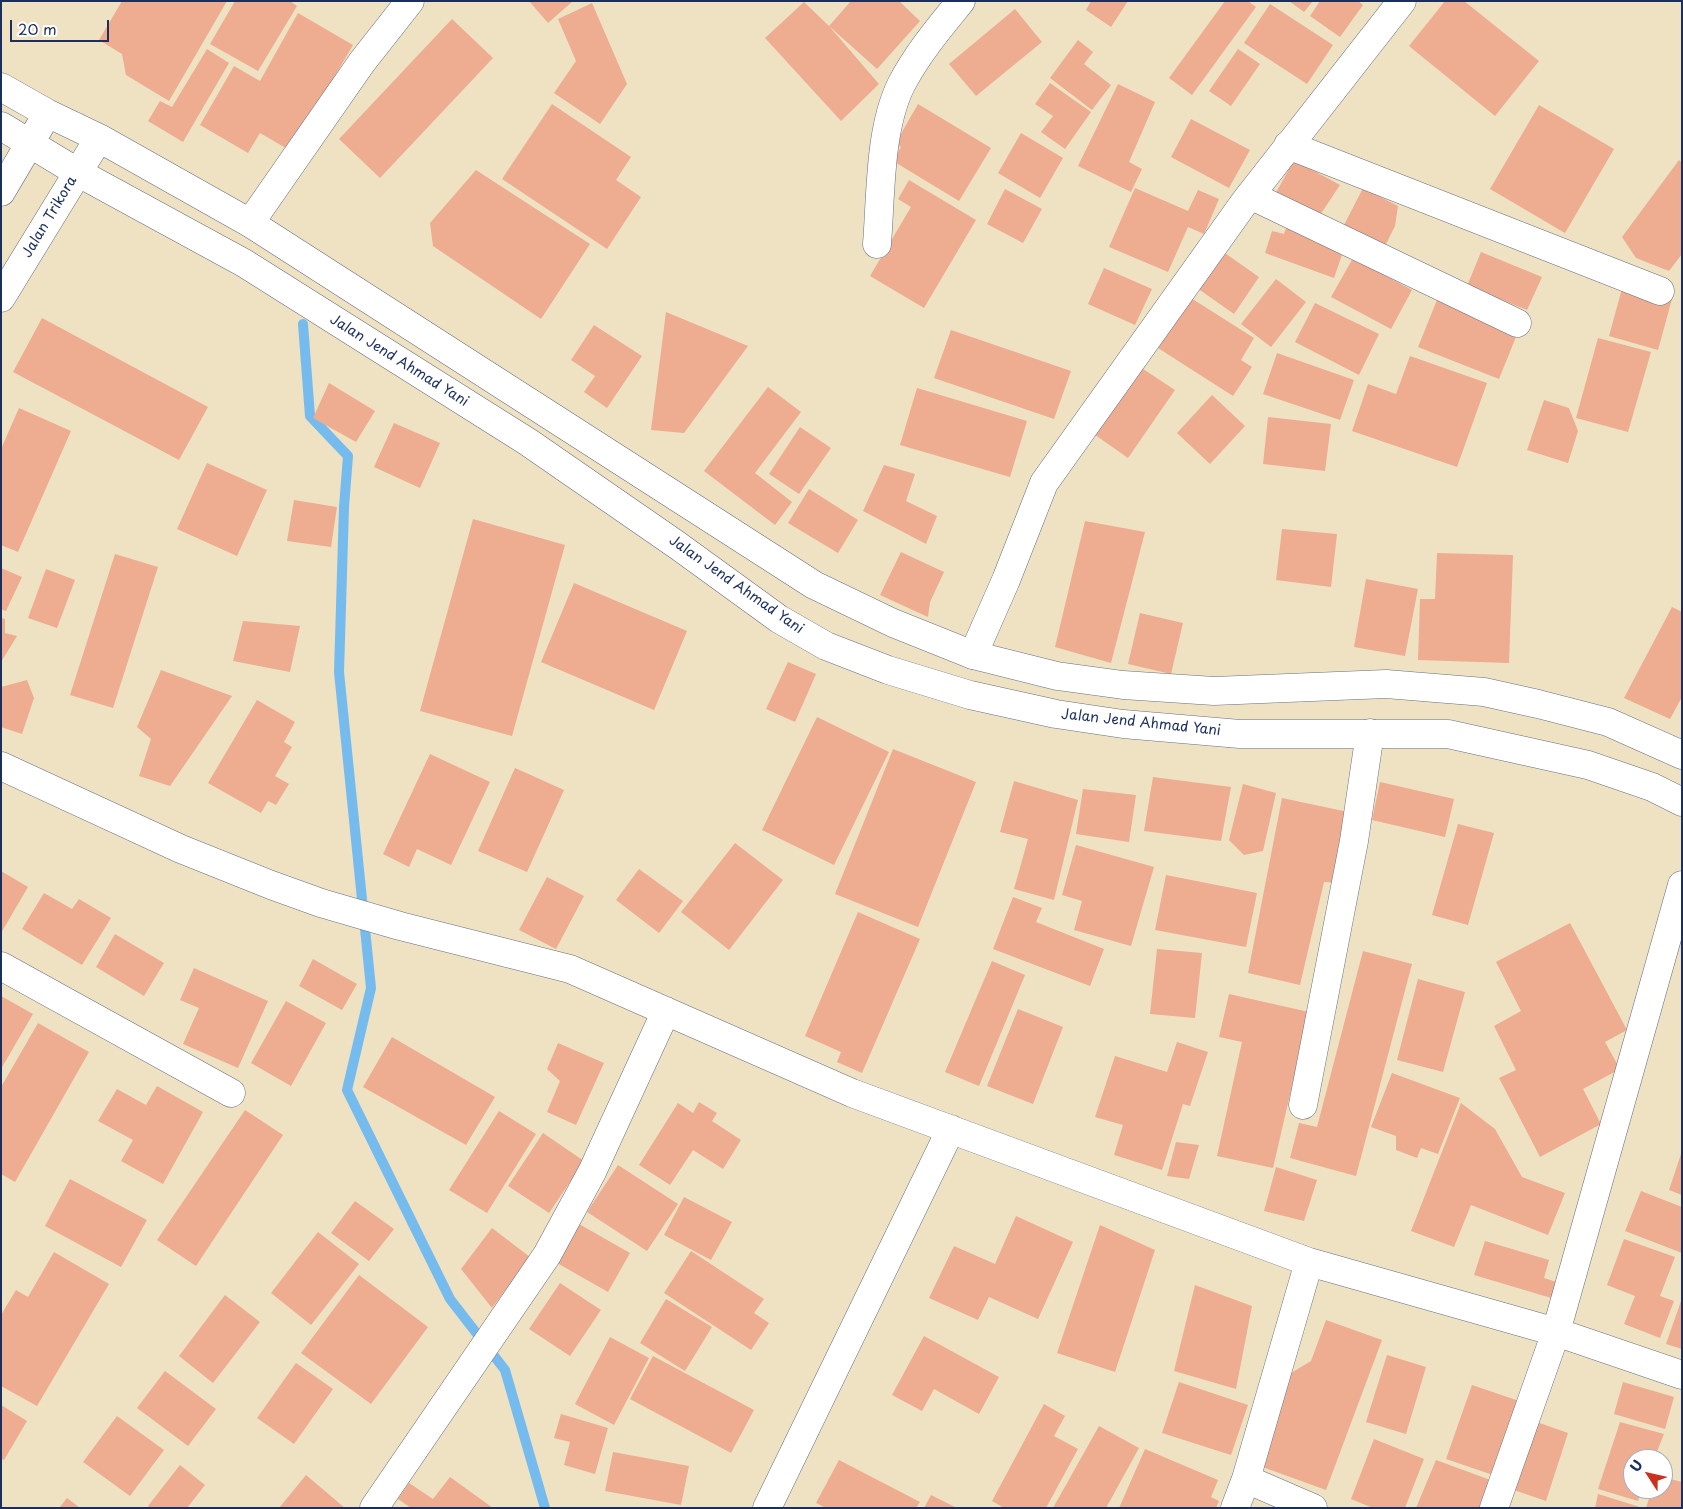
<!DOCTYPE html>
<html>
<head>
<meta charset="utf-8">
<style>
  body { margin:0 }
  #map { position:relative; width:1683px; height:1509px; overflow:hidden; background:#eee2c3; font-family:"Playpen Sans",sans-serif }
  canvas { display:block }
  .frame { position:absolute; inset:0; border:2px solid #1b2f5e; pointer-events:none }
  .north { position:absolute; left:1623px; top:1449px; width:50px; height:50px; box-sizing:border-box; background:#fff; border:1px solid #a4acbf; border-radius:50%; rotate:305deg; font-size:14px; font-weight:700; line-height:20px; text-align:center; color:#1b2f5e }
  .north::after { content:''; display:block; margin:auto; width:18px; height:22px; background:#c8321e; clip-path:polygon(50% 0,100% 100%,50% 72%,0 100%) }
  .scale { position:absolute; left:10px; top:20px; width:99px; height:22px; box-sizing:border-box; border:2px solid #1b2f5e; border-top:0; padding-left:6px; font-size:15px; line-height:18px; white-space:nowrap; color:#1b2f5e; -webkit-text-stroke:4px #fff; paint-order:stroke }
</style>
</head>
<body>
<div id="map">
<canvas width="1683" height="1509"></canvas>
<div class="frame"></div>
<div class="north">U</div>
<div class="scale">20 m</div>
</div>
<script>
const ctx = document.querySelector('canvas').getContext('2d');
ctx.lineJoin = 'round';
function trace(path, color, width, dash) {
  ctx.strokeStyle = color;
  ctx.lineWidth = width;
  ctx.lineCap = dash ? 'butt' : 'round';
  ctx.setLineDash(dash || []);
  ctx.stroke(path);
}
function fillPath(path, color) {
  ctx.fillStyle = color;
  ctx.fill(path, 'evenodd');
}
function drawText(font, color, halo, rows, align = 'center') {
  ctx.font = font + ' "Playpen Sans",sans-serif';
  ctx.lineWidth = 4;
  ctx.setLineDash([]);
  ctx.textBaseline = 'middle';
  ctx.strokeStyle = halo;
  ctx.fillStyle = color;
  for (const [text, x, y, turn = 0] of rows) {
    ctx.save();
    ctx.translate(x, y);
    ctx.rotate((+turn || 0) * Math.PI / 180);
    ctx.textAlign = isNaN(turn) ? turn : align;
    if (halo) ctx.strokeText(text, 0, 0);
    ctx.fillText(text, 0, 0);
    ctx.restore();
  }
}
trace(new Path2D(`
  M303,324L310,416L348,456L344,507L339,672L371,988L347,1090L450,1299L505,1370L545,1508`), '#76bbed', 10);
fillPath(new Path2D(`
  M122,1H227L169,101L126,75L122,54L99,40Z
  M235,1H290L297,6L258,71L210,44Z
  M529,1H573L548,23Z
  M851,1H899L920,21L877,69L829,26L879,84L841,121L765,38L804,2L829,26Z
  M1091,1H1128L1111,27L1086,10Z
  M1225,1H1248L1256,7L1192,95L1169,78Z
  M1289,1H1313L1304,12Z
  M1320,1H1358L1363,5L1340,37L1310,16Z
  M1445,1H1464L1539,61L1495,116L1409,46Z
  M592,3L627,84L600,124L554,93L576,61L558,19Z
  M1270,4L1333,45L1307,84L1244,43Z
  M1015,9L1042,42L976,96L949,64Z
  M298,13L353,45L291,151L260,133L248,153L200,125L234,66L260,81Z
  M452,19L493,58L380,178L339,139Z
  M1078,40L1093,52L1084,64L1111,85L1092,110L1050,78Z
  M207,49L229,63L183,142L148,121L160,101L172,107Z
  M1238,49L1260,64L1231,106L1209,91Z
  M1050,83L1091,112L1065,149L1041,132L1053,116L1035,104Z
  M1118,84L1155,102L1129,162L1142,169L1131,192L1078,166Z
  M552,104L631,157L616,180L641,197L607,249L502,179Z
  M918,104L991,148L959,201L893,161L901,147L895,144Z
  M1539,105L1614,149L1565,233L1490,189Z
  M1191,119L1250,150L1229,188L1171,157Z
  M1021,133L1063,158L1040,198L998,173Z
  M1294,160L1340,185L1316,221L1273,198Z
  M1679,160L1682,163V254L1669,271L1636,258L1622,237Z
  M476,170L590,244L541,319L433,246L430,223Z
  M909,180L976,220L924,308L870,276L911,207L898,199Z
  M1135,188L1188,211L1198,190L1219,199L1204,234L1188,227L1168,272L1109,247Z
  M1363,188L1398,206L1395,226L1384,248L1343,227Z
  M1005,189L1042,209L1023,243L987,224Z
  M1286,228L1344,249L1334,278L1265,253L1272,231L1284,234Z
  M1222,251L1259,277L1234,314L1197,288Z
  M1481,252L1542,277L1527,310L1467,286Z
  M1353,258L1412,290L1391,329L1331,297Z
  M1104,268L1152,289L1135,325L1088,304Z
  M1276,279L1306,302L1271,347L1241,324Z
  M1623,285L1672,299L1658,350L1609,336Z
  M1191,298L1254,338L1241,360L1252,367L1233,396L1158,348Z
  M1437,300L1518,332L1499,379L1418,347Z
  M1315,303L1379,334L1359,375L1295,342Z
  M666,312L748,346L684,433L651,430Z
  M42,318L208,407L179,460L13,372Z
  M594,325L642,356L607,408L584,392L595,376L571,360Z
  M951,330L1071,371L1054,419L934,378Z
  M1598,338L1651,352L1628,432L1576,418Z
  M1277,353L1354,380L1340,420L1263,394Z
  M1410,356L1487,383L1457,467L1352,431L1368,384L1396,394Z
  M1137,365L1175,390L1128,458L1091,432Z
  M329,383L375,411L356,442L313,418Z
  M768,387L801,412L755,473L792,502L775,525L704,471Z
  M917,388L1027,421L1010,477L900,445Z
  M1212,395L1245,426L1210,464L1177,433Z
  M1544,400L1569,408L1578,431L1568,463L1527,450Z
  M19,408L71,431L18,552L1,545V449Z
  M1268,417L1331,424L1325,471L1263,464Z
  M394,423L440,443L420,488L374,467Z
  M800,427L831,448L799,494L769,474Z
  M207,463L267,490L237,556L177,529Z
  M884,465L915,474L906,501L937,516L926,544L863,511Z
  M809,489L858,520L838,553L788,523Z
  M294,500L337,507L331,547L287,541Z
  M473,519L565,545L512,736L420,711Z
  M1085,521L1145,532L1111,663L1055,647Z
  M1282,529L1337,534L1331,587L1276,580Z
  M901,552L944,572L930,602L928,617L880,595Z
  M1437,553L1513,555L1509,663L1418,660L1420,599H1435Z
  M115,554L158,567L113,708L70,695Z
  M1,568L22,577L6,611L1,609Z
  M46,569L75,580L57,628L28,618Z
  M1366,579L1418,589L1405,656L1354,647Z
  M574,583L687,631L654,710L541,662Z
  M1672,607L1682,612V697L1670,719L1624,698Z
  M1140,613L1183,623L1171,674L1128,664Z
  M1,618L5,619V633L17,636L1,662Z
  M243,621L300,626L290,672L233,661Z
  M788,662L816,674L795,722L766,709Z
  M161,670L232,696L170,786L139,776L151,739L137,727Z
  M27,680L34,698L22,734L1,727V687Z
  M257,700L295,722L284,742L292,747L275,776L289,784L276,805L268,801L261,813L208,783Z
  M817,717L889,752L834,865L762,830Z
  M893,749L976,782L918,927L835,894Z
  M430,754L490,782L451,865L417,849L409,867L383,854Z
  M515,768L564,790L527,872L478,851Z
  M1153,777L1231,787L1221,841L1144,831Z
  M1014,781L1078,800L1054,900L1014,889L1028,839L1000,832Z
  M1380,782L1454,799L1445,837L1372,820Z
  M1243,784L1276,793L1263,851L1244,855L1229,840Z
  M1083,789L1136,795L1129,842L1076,834Z
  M1282,798L1353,813L1340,883L1324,882L1300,985L1248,973Z
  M1458,824L1494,833L1468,925L1432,915Z
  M735,843L783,880L729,950L681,912Z
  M1076,845L1154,867L1131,946L1074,930L1082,901L1062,895Z
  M639,869L683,901L659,933L616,900Z
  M1,871L28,887L1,933Z
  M1166,875L1257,893L1246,947L1155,930Z
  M547,877L584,896L556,949L519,930Z
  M44,893L72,909L79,899L111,918L82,965L22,929Z
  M1013,897L1042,908L1036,922L1104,949L1090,986L993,949Z
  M858,912L920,939L862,1073L837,1062L841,1052L805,1036Z
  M1570,923L1627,1030L1605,1042L1620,1069L1583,1089L1601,1124L1540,1157L1499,1078L1516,1070L1494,1026L1521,1011L1496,962Z
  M115,934L164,963L144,996L96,967Z
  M1157,949L1202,953L1195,1018L1150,1014Z
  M1363,951L1412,964L1356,1176L1290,1158L1299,1123L1317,1127Z
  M313,959L357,984L342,1010L299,986Z
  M992,961L1025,975L979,1086L945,1072Z
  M194,968L268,1001L238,1068L183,1044L199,1008L180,1000Z
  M1418,979L1465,992L1443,1072L1397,1060Z
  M1229,994L1309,1012L1273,1168L1217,1156L1242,1042L1219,1037Z
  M1,996L33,1014L1,1069Z
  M286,1001L326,1023L291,1086L251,1063Z
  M1018,1009L1063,1027L1033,1104L987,1086Z
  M38,1023L89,1052L15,1182L1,1174V1087Z
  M392,1037L495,1097L466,1145L363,1087Z
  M1177,1042L1208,1052L1190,1106L1183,1104L1162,1170L1114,1155L1123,1125L1095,1117L1115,1056L1167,1072Z
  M558,1043L604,1063L576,1125L547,1112L560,1081L547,1069Z
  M1392,1073L1460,1098L1438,1154L1421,1148L1417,1158L1396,1150V1136L1371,1127Z
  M157,1086L203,1112L163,1184L121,1161L133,1140L98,1121L117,1089L146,1105Z
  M699,1102L717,1113L712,1121L741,1140L723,1169L693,1150L670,1185L639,1165L678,1103L693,1113Z
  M1461,1103L1495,1129L1522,1177L1565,1193L1548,1235L1471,1205L1454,1247L1411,1231Z
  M245,1110L283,1135L196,1266L157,1240Z
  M499,1111L536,1134L487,1213L449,1190Z
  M543,1133L584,1161L549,1213L508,1186Z
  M1176,1142L1199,1145L1189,1179L1167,1176Z
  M1681,1154H1682V1195L1669,1190Z
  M618,1165L678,1204L647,1251L587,1212Z
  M1276,1167L1317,1180L1304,1221L1264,1211Z
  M70,1179L147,1220L121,1267L45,1226Z
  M1641,1191L1682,1207V1253L1625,1231Z
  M684,1197L732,1222L711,1260L664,1235Z
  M355,1201L394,1229L369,1261L331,1233Z
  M1016,1216L1073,1242L1038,1319L989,1297L978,1320L929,1298L954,1246L995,1264Z
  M579,1224L630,1253L608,1292L557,1263Z
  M1100,1225L1155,1250L1115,1372L1057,1353Z
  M492,1228L530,1257L492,1308L461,1269Z
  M318,1232L359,1264L311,1325L271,1293Z
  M1624,1239L1675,1257L1660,1296L1674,1301L1660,1338L1624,1324L1635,1296L1607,1285Z
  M1485,1241L1549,1260L1544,1278L1563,1284L1558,1300L1474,1275Z
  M691,1251L764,1299L754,1313L769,1323L751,1350L664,1293Z
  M54,1252L109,1284L37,1406L1,1386V1315L16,1290L28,1297Z
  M359,1275L428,1327L371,1404L301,1353Z
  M560,1283L601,1310L570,1356L529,1329Z
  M1195,1285L1252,1306L1236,1389L1174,1371Z
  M225,1295L260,1322L213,1383L179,1356Z
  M666,1299L712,1327L685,1371L640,1343Z
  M1681,1301H1682V1349L1666,1344Z
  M1326,1320L1382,1340L1326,1490L1257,1465L1291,1373L1311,1361Z
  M924,1336L999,1377L979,1414L934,1389L922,1411L892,1395Z
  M610,1337L649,1358L614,1425L575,1404Z
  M1387,1355L1426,1367L1406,1434L1366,1422Z
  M653,1356L754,1410L731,1453L630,1399Z
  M296,1363L333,1389L294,1444L257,1418Z
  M165,1371L216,1409L188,1446L137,1408Z
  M1179,1382L1248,1405L1231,1455L1162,1433Z
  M1623,1382L1674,1397L1665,1429L1614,1414Z
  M1472,1385L1519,1401L1493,1475L1446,1459Z
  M1044,1404L1065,1416L1054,1436L1078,1449L1046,1508H1004L992,1501Z
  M1,1405L27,1421L4,1460L1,1459Z
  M561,1414L608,1428L595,1474L564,1465L570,1442L554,1438Z
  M117,1416L164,1450L130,1496L83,1462Z
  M1534,1421L1568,1433L1546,1501L1511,1489Z
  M1620,1422L1664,1434L1654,1459H1633V1489H1642L1638,1501L1598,1489Z
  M1099,1426L1139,1448L1106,1508H1053Z
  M1374,1439L1424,1459L1405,1508H1373L1351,1499Z
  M1145,1449L1218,1480L1211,1497L1219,1501L1216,1508H1119Z
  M613,1452L689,1466L681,1505L605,1491Z
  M839,1460L920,1502L916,1508H826L816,1503Z
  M1436,1460L1493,1481L1482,1508H1416Z
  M180,1465L205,1485L187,1508H150L148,1506Z
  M306,1475L345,1508H279Z
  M450,1477L493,1508H411L398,1499L409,1483L433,1499Z
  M1663,1477L1682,1482V1508H1646L1652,1489H1663Z
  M1598,1494L1640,1507V1508H1595Z
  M931,1495L957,1508H924Z
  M67,1498L80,1508H59Z`), '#eeac90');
const street = new Path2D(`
  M1288,145L1660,291
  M1250,195L1517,323
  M250,223L362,62L410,1
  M877,244C881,195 879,130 901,85C917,54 939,28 961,1
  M973,655L1006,580L1044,483L1244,203L1402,1
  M1,766L181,849L271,885L321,903L400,926L570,969L852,1093L1309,1262L1556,1332L1682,1375
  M1,966L231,1093
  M1303,1105L1354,841L1370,733
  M1246,1479L1313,1508
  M374,1508L547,1255L592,1172L666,1011
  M767,1508L951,1129
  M1235,1508L1246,1479L1309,1262
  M1494,1508L1556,1332L1682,885`);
const secondary = new Path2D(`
  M1,87L47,113L99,138L250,223L814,585L893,623L973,655L1057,676L1123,685L1214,691L1386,684L1484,692L1538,704L1608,722L1682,755
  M1,126L77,172L244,263L528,442L677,545L779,619L826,646L888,670L970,695L1056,714L1123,724L1240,734H1448L1588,765L1652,787L1682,802
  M1,192L40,126
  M1,298L99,138`);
trace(street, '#656e81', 29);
trace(secondary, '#656e81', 29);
trace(street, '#fff', 28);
trace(secondary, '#fff', 28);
drawText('14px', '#1b2f5e', '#fff', [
  ["Jalan Trikora",50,217,-59],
  ["Jalan Jend Ahmad Yani",399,361,32],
  ["Jalan Jend Ahmad Yani",736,585,35],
  ["Jalan Jend Ahmad Yani",1141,723,6]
]);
</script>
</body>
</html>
